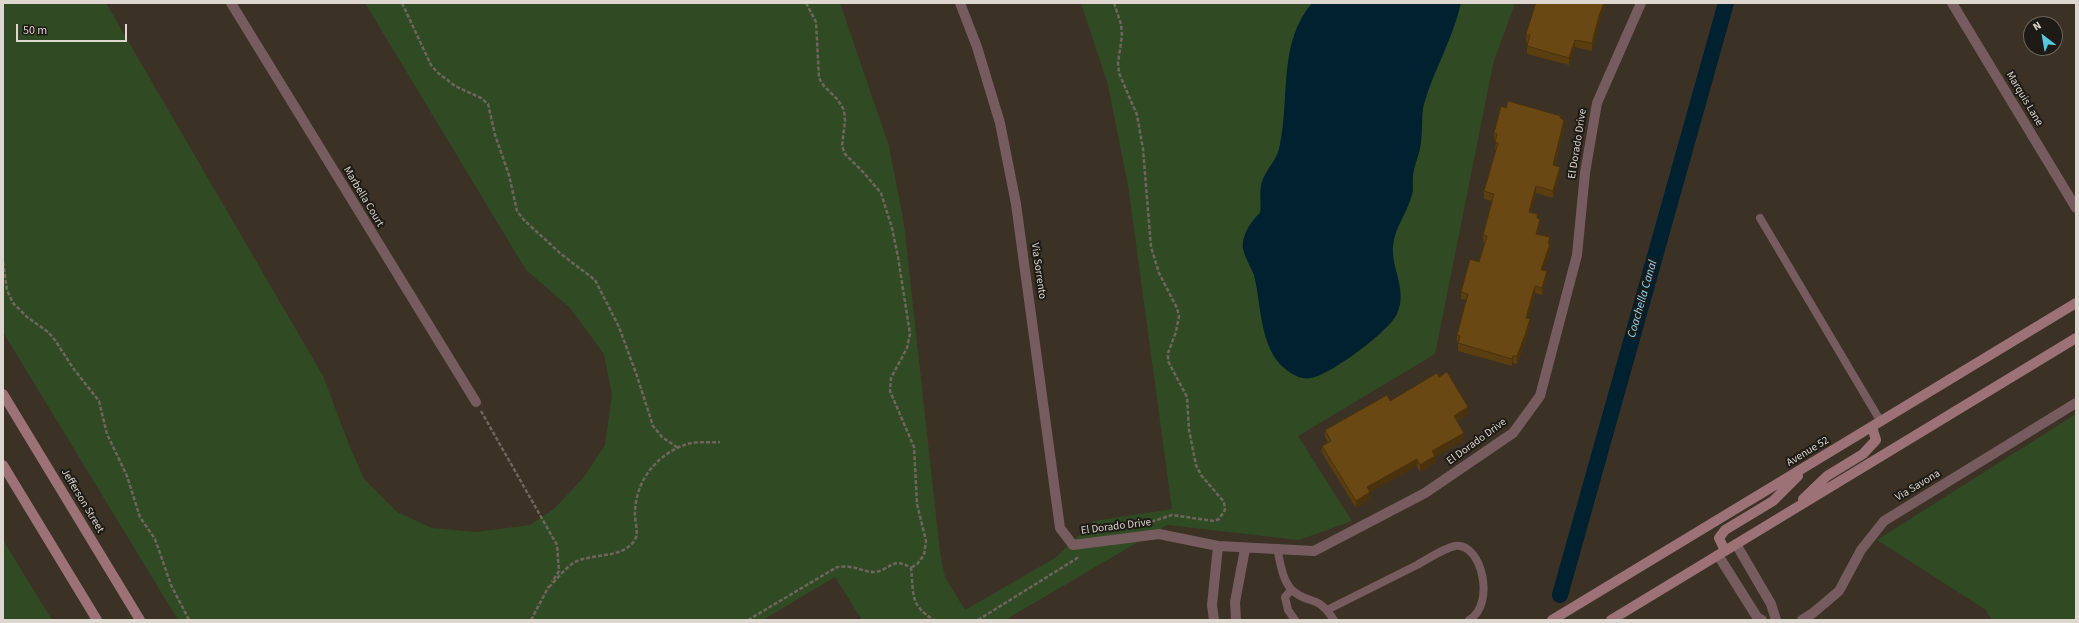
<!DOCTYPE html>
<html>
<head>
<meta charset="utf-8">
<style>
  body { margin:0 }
  #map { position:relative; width:2079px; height:623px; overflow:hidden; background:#3b3125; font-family:"Source Sans 3",sans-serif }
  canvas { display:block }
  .frame { position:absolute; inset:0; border:4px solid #ddd7cf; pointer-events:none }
  .north { position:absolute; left:2023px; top:16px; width:40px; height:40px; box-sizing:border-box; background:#1e1a15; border:1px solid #6a665f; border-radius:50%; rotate:329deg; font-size:11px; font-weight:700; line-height:16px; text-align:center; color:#ddd7cf }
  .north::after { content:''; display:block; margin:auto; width:14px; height:18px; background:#54cade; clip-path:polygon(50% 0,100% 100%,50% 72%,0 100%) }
  .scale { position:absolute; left:16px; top:24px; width:111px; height:18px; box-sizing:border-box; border:2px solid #ddd7cf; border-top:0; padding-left:5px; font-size:12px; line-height:14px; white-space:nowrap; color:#ddd7cf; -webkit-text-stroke:3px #1e1a15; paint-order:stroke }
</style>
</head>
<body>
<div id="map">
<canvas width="2079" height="623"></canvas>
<div class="frame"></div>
<div class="north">N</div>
<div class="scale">50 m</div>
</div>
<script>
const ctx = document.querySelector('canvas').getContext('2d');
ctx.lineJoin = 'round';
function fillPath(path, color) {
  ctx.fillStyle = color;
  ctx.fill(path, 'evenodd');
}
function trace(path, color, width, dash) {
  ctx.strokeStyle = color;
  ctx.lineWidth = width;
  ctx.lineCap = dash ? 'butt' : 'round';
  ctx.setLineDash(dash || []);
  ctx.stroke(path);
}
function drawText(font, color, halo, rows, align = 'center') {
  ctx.font = font + ' "Source Sans 3",sans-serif';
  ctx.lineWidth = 4;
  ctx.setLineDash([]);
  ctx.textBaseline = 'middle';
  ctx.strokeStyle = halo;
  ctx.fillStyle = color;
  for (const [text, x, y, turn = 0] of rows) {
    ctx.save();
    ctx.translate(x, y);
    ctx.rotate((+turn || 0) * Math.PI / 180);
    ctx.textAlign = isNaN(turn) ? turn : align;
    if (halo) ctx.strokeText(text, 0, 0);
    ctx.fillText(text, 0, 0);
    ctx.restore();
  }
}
fillPath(new Path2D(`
  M3,3H106L323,376L348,442L364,479L397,512L432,528L476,532L530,525L554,509L584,477L605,445L612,395L604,354L570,308L526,270L365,3H840L889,146L904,224L940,552L945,577L965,610L1055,558L1094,521L1172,509L1128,185L1108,85L1081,3H1515L1493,64L1435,354L1298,436L1352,521L1299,540L1167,525L1005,620H862L835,577L763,620H178L3,332Z
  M2076,414V620H1992L1986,610L1877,540Z
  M3,540L52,620H3Z`), '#304b24');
fillPath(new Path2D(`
  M1312,3H1461C1453,39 1434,69 1424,104C1421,116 1423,130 1421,142C1420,154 1414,165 1413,176C1412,183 1414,189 1412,195C1407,213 1395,227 1393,246C1391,269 1408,290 1397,314C1388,332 1335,371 1315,377C1307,380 1298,378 1291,373C1259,354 1262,307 1254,275C1251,267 1245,258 1243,249C1241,236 1251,221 1260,213C1262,202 1258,190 1263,179C1268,167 1278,159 1280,144C1290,96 1278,43 1312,3Z`), '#00212f');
trace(new Path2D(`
  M1560,595L1726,3`), '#00212f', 16);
trace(new Path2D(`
  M402,3L431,65L437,72L455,86L481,98L488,104L495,135L509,175L517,211L524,220L561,254L595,280L619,327L637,376L653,426L662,437L678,448
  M806,3L816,22L819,78L824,86L838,100L844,110L845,121L842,146L845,154L864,173L881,193L892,228L898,257L910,334L907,348L891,378L890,391L914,447L917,504L926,541L924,555L917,564L911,568
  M1114,3L1121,24L1122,36L1118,63L1119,73L1137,115L1143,149L1151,247L1159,273L1177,308L1179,316L1176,332L1168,353V361L1187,397L1189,430L1196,465L1201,475L1224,502L1225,510L1219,519L1214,521L1172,515L1151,522
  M3,262L7,290L13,303L27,317L48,332L55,340L73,368L99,401L107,434L127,476L140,517L155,539L171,585L189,620
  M481,411L557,545L559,571L552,582
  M549,587C557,579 565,568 575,562C593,553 621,559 634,541C640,534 634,520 635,512C636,480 657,454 687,444C697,441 710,443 720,442
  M531,620L549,586
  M748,620L837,567C841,567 846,566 850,567C859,568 865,572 875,572C890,570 893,556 911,568C914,593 909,605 934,620
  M978,620L1079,557`), '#6e665b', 2.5, [4, 2]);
trace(new Path2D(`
  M1760,218L1881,422
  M1277,548C1280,561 1282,579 1291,589C1298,597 1308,599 1316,602C1324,605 1329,613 1334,620
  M1291,590L1285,597L1288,610L1295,620
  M1327,610C1357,595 1387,580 1417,565C1428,559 1442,549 1455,546C1482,542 1496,605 1469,620`), '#775c5f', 8);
trace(new Path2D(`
  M231,3L476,402
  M960,3L977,47L1000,123L1016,204L1060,528L1073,545L1159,534L1218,546L1314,551L1425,493L1513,433L1540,396L1577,255L1585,173L1597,103L1641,3
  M1952,3L2076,208
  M1736,544L1771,604L1776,620
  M1718,555L1757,617L1762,620
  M1214,620L1212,605L1218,546
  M1236,620L1235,602L1245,549
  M1802,620L1813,613L1839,591L1861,550L1884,521L2076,403`), '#775c5f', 10);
trace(new Path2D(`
  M3,394L140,620
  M3,465L97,620
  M1803,499L1827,476L1863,454L1876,440L1872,427
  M1725,551L1719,538L1725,530L1773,501L1798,476
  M1552,620L2076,303
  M1611,620L2076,338`), '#9d7277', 10);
fillPath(new Path2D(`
  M1599,24L1592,51L1575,47L1569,65L1527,54V46L1528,42H1526V35Z
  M1506,108L1561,119L1564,127L1555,166L1560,174L1553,198L1536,193L1531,212L1537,218L1540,226L1538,234L1550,237V251L1543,270L1547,278L1542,295L1535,293L1528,318L1530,326L1525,342L1517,364L1513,363L1512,366L1458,351V343L1457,342V335L1466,300L1461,299V292L1479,262L1485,243L1483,242V235L1492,201L1484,199V191L1496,149H1495L1496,141L1494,140V133Z
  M1439,377L1468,414L1457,421L1464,440L1435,457V463L1420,472L1417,466L1370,492V499L1356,508L1322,453V446L1328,443L1325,437V430L1390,401Z`), '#5a3e10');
fillPath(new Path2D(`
  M1604,3H1606L1599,24L1592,51V43L1599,16Z
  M1575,40V47L1569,65V58Z
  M1564,120V127L1553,172V165Z
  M1560,167V174L1553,198V191Z
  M1536,186V193L1529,219V212Z
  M1540,219V226L1536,241V234Z
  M1550,237V251L1541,277V270L1548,244Z
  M1547,271V278L1542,295V288Z
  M1535,286V293L1526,325V318Z
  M1530,319V326L1525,342L1517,364V356Z
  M1513,356V363L1512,366V359Z
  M1468,407V414L1454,423V416Z
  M1464,433V440L1435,457V463L1420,472V465L1432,451Z
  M1417,459V466L1367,494V487Z
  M1370,492V499L1356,508V501Z`), '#4a320d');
const building = new Path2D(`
  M1536,3H1604L1599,16L1592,43L1575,40L1569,58L1527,46L1530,35H1526Z
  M1508,101L1561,116L1560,118L1564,120L1553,165L1560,167L1553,191L1536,186L1529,212L1537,214V218L1540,219L1536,234L1550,237L1548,244H1550L1541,270L1547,271L1542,288L1535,286L1526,318L1530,319L1525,335L1517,356H1513L1512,359L1458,343L1460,336L1457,335L1468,294L1461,292L1470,259L1479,262L1487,236L1483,235L1494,194L1484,191L1498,143L1495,142L1497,134L1494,133L1501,106L1506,108Z
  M1447,372L1468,407L1454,416L1464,433L1432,451L1435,456L1420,465L1417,459L1367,487L1370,492L1356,501L1322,446L1331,441L1325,430L1387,395L1390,401L1437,373L1439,377Z`);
fillPath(building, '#694813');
trace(building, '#4a320d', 1);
drawText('11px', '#ddd7cf', '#1e1a15', [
  ["Marquis Lane",2024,99,59],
  ["El Dorado Drive",1578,144,-81],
  ["Marbella Court",363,197,59],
  ["Via Sorrento",1038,271,82],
  ["El Dorado Drive",1477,442,-36],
  ["Avenue 52",1808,452,-31],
  ["Via Savona",1918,486,-31],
  ["Jefferson Street",82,501,59],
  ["El Dorado Drive",1116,527,-7]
]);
drawText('italic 12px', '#8cd6f9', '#1e1a15', [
  ["Coachella Canal",1643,299,-74]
]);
</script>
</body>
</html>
